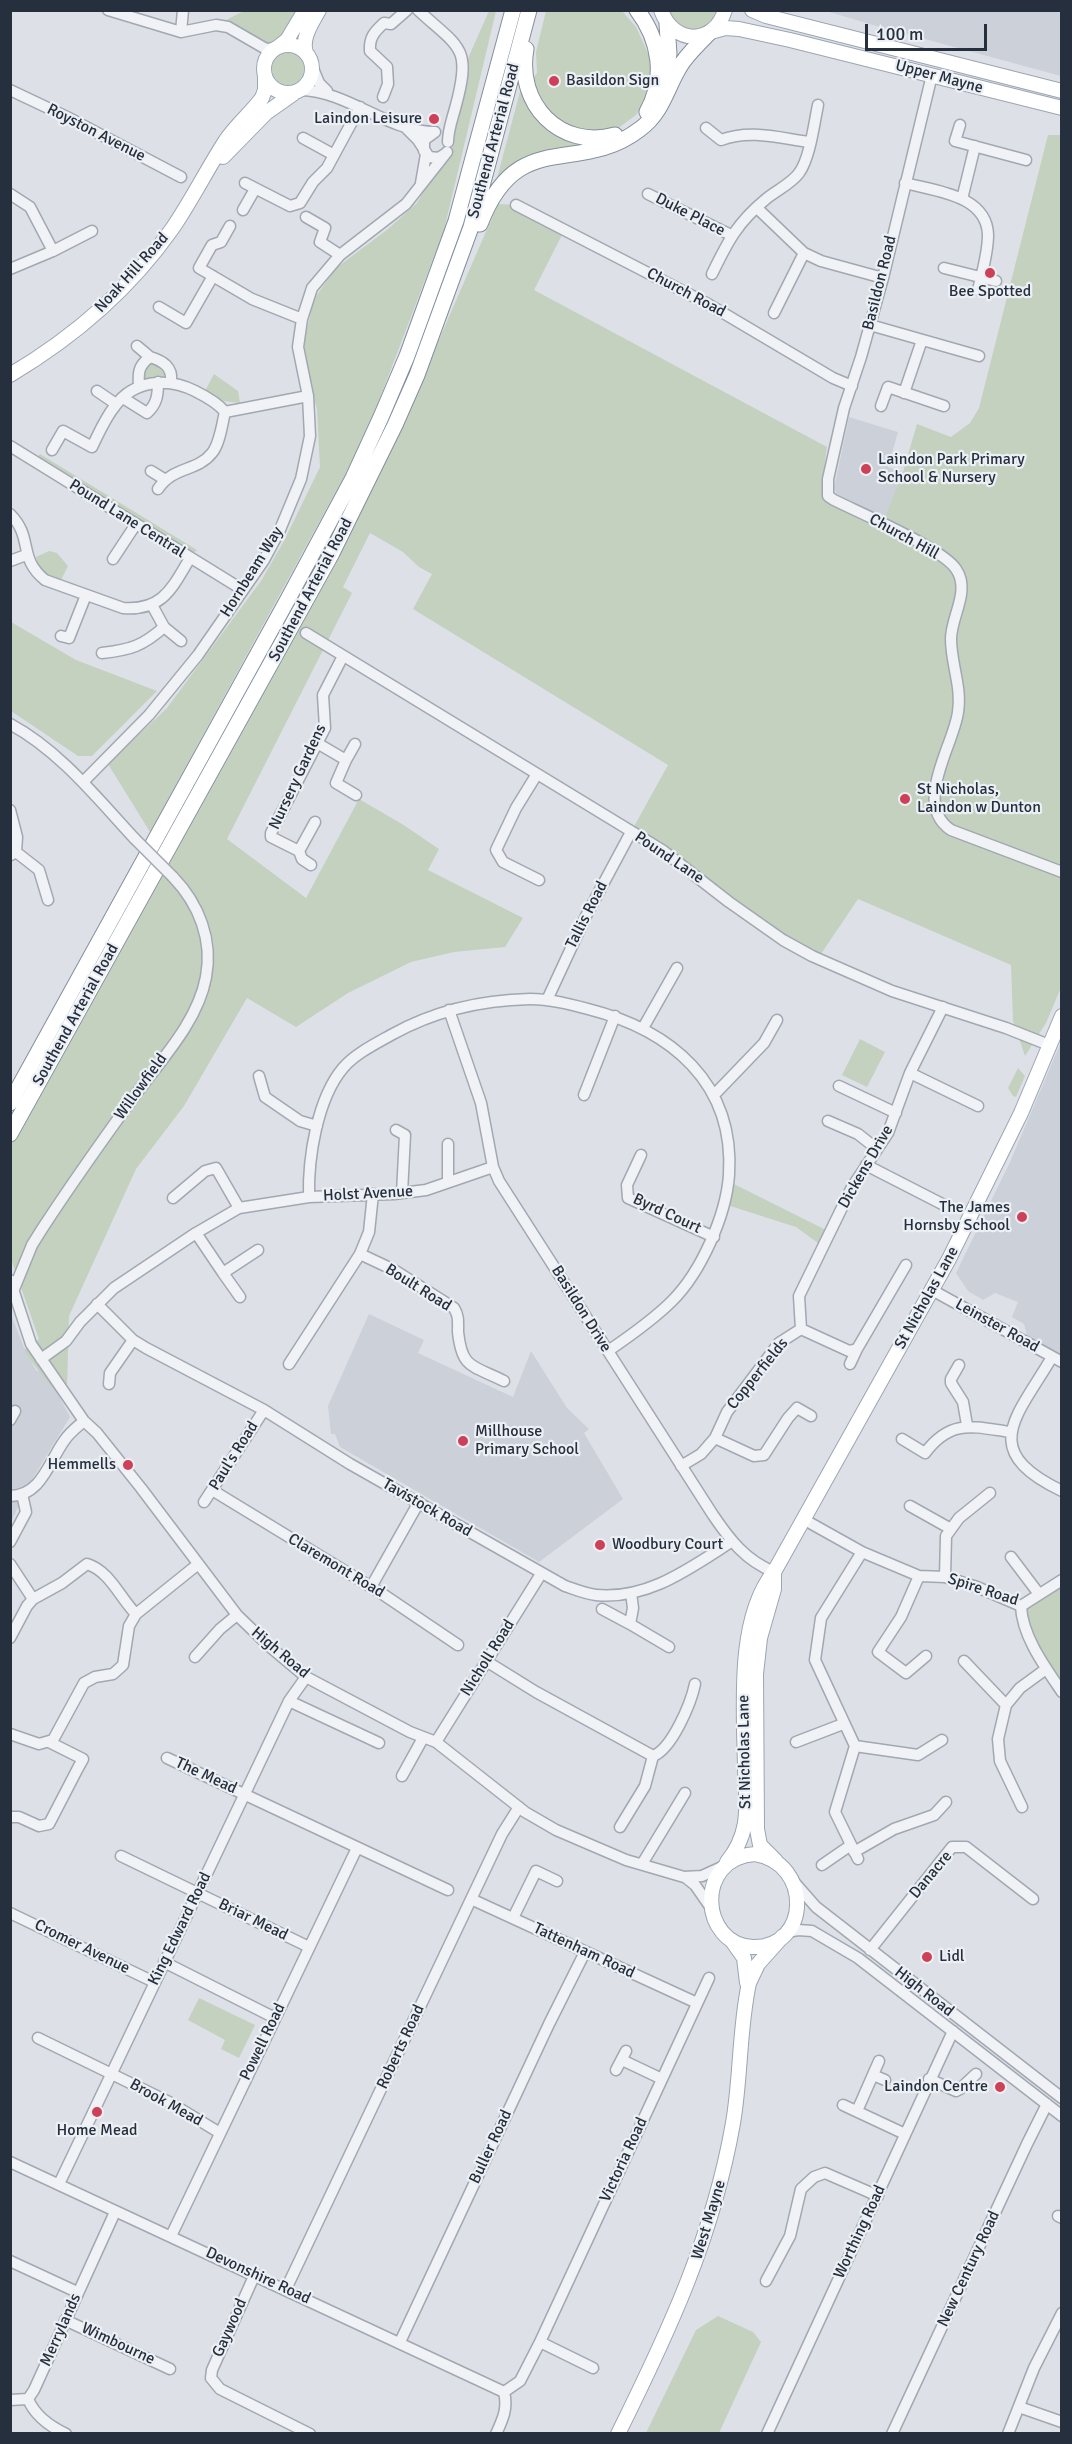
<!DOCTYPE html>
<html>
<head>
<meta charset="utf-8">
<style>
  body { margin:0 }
  #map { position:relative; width:1072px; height:2444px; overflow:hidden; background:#dde1e7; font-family:Signika,sans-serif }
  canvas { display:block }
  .frame { position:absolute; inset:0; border:12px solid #262f3d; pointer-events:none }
  .scale { position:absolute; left:865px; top:24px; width:122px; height:27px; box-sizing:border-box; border:3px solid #262f3d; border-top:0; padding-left:8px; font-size:18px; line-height:21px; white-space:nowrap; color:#262f3d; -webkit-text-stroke:4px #ecf0f5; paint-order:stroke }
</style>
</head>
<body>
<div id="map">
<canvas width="1072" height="2444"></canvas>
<div class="frame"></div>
<div class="scale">100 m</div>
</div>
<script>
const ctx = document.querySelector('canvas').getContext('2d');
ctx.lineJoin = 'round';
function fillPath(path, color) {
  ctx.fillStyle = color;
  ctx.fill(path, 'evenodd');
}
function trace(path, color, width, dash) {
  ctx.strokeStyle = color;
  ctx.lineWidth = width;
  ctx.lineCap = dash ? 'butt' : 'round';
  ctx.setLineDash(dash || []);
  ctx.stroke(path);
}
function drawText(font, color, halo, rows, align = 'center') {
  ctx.font = font + ' Signika,sans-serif';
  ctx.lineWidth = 4.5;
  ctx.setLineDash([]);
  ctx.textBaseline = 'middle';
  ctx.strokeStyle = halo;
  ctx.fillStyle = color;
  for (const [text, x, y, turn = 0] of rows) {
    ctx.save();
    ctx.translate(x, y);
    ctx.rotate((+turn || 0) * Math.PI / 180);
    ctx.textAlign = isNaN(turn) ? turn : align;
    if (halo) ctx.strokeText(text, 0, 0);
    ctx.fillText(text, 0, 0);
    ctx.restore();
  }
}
fillPath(new Path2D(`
  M826,11H1061V76L873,25Z
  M849,417L898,432L888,467L903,472L885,520L837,494L834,488Z
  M1061,1042V1357L1028,1339L1024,1324L1012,1317L1018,1302L995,1293L983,1300L968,1291L956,1273L1010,1162Z
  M10,1312L25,1350L36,1370L43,1374L59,1396L70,1417L28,1486L11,1522Z
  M369,1314L424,1340L418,1353L513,1397L531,1351L567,1408L589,1429L584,1433L623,1499L539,1562L340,1447L335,1434H331L328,1406Z`), '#cbd0d9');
fillPath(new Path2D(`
  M244,11H300C291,25 284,40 266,44L226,20Z
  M489,11H496L444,230L364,440L150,832L108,764L167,708L261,581L285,539L320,467L317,409L307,377L304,342L314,299L336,268L388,229L417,203L437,168L449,156L453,146L451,131L469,56Z
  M546,11H622L636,27L648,53H650L651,84L643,105L636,115L617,129L591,134L549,117L530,82L537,73L536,52Z
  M667,11H720L709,27C687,33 679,31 667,11Z
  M272 69a16 16 0 1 1 32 0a16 16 0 1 1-32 0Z
  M521,88L530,101L593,142L496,182Z
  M1048,135H1061L1062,985L1046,1023L1025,1056L1013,1021L1011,965L858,899L819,957L783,940L631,832L668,765L413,609L432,574L419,567L403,552L370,533L343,587L352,593L227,839L306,898L359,799L402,824L439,849L428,870L523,918L505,947L454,952L411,962L348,993L296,1027L247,998L184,1106L136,1169L69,1316L67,1389L59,1396C47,1380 34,1367 24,1350L39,1339L11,1259L10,1151L13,1139L405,418L498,204L516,205L564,231L534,290L827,447L822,483L824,500L884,520L903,472L917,424L951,437L970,423L979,408Z
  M152,361L167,376L154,380L142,381V372Z
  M214,374L238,391L240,403L223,401L205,391Z
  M40,454L197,550L193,554L37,457Z
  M49,551L57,553L68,566L60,582C47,576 39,571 36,557Z
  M11,622L76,660L157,691L92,756H78L11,711Z
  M860,1039L885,1052L867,1087L842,1075Z
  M1018,1068L1025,1076L1016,1097L1013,1096L1008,1088Z
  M728,1181L830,1232L822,1246L796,1227L724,1204Z
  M1061,1581V1678L1054,1681L1041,1659L1021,1606Z
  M199,1998L255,2025L239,2058L221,2049L225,2040L188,2020Z
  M718,2316L753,2332L761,2342L719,2433H646L696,2330Z`), '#c3d1be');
const minor = new Path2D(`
  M108,10L181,32L216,25L228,27L266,49L276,48
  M418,10C459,48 472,46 456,105C453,117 448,129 448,142
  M181,32L183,10
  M312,66L319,83L327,91
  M932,75L883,278L861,357L844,408L828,479V496L834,500C860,513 942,548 956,569C971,591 951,616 951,639C951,664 962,687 958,712C954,745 912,804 951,830L1062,872
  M10,90L67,117L181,177
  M301,90C348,91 388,132 435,132
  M383,97L388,84L387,67L370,51C369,38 374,32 384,23L391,24L407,10
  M960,125L955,141L1026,160
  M405,127L418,140L429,157L439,158L445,154
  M706,128L721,140C750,129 779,138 809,142
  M303,138L334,155
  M424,151V140L435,132
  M245,183L290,206L300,203L313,182L327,168L360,107
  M421,183L426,154
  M905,183C935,191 987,195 988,235C988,253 982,273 978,290
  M10,194L30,207L53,251
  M648,194L731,235
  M962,199L975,146
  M516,205L708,304L833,378L852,386
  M757,208L804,253L821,261L883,278
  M243,210L255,189
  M306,217L325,228L320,242L340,255
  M230,226L221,242L212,245L199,268L252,299L302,319
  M944,268L996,281
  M10,269L53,251L92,231
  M712,274C728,241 737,223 766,199C777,190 791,184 799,173C810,158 814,124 818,105
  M159,307L186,323L213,276
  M774,313L804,253
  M870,325L979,356
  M137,346L150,357C138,366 138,373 139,387
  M150,357C163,361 173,367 171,382
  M97,391L116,404
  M904,393L922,340
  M123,398L147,413C157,404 158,395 158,382
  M881,406L888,387L944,406
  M10,446L243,590
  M52,450L63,431L92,447C99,433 105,418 115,406C134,380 168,377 195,391C205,396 218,403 225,412L308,396
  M151,471L164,479
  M158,489C173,466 197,472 212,453C220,443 222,424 225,412
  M10,514C34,538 17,557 45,580L123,608C163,611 172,588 190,558
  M113,559L136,524
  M10,561L26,555
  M164,627L181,641
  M306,633L662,850L729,902L783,940L812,956L892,991L1006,1028L1049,1045
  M61,636L69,638L86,595
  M102,653C130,650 143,646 164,627L152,605
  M10,724C60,751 97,798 135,839
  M317,743L346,760L355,744
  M346,760L336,783L356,795
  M537,774L516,808L496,850L503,862L539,880
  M83,782L149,715L198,655L264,560L279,532L301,479L310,436L308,396L298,347L302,319L312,288L340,255L406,204L447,152
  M10,810L17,837L16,852L11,855
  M315,822L299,851L271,837V833L325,728L323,695L343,656
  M299,851L302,859L311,865
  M16,852L39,870L48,900
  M547,1000L586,916L631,832
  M449,1010L481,1103L493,1167L499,1181L713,1515C730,1540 745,1560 774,1572
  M643,1028L677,968
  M910,1073L978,1106
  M259,1076L265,1097L300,1121L317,1126
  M839,1086L896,1113
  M584,1095L615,1016
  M714,1095L764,1043L777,1020
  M828,1121L858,1134L877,1149
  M396,1130L405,1135L402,1193
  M448,1144V1181H450
  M641,1155L627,1185L628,1198L714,1237
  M866,1165L946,1206
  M309,1197C308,1158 317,1099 343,1068C355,1054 375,1044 391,1035C434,1011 481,1000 530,999C550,999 569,1004 588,1009C671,1030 735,1083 729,1175C726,1216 701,1272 672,1301C653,1320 630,1336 608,1351
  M173,1198L205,1171L216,1168L239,1208
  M196,1233L223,1273L258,1250
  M360,1254L394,1270L454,1308C459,1316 458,1322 458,1332C462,1369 472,1365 504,1381
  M223,1273L240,1297
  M10,1280L31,1344L84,1421L97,1433L141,1488L237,1615L269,1646L306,1677L410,1732L436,1742L525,1812L556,1830L626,1860L684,1877L702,1876L724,1866
  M14,1289L32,1245L42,1229C72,1183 104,1138 136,1094C162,1059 198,1021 206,977C213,940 199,904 173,877
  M932,1290L1062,1362
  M97,1304L133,1340L146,1348L264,1410L350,1464L565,1586C574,1589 586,1594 596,1595C648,1600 690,1568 731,1542
  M801,1329L799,1296L852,1187L888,1133L910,1073L943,1007
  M1052,1357C1017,1417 977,1450 1062,1491
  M41,1359L66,1341L80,1322L114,1288L196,1233L239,1208L309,1197L394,1194L426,1190L493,1167
  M289,1364L360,1254L369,1232L373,1194
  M850,1364L857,1349
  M959,1365L951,1379V1383L963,1402L967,1425
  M109,1384L110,1373L133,1340
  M10,1420L15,1411
  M715,1438L754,1456L764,1455L788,1418L797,1408L811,1416
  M902,1439L925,1453C951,1418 974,1427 1011,1432
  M681,1466L701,1454L715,1438L727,1412L779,1343L801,1329L849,1351L857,1349L906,1265
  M212,1490L381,1593L458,1645
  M10,1496C41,1496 49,1462 64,1441C69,1433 77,1427 84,1421
  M204,1502L264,1410
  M910,1506L951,1529
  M803,1519L862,1552L919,1576L945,1577L977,1587L1021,1606L1062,1580
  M10,1542L26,1512L22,1494
  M862,1552L821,1618L815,1660L855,1746L918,1755L942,1740
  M1011,1557L1039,1594
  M10,1564L33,1599
  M919,1576L901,1617L878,1652L906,1673L926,1656
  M945,1577L946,1536L959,1518L990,1493
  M371,1587L419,1502
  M1021,1606C1022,1636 1045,1667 1062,1692
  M602,1609L630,1624L633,1608L631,1593
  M630,1624L669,1647
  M10,1638L27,1606L33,1599L62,1583L87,1564C110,1571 120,1598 136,1614
  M195,1657L220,1629L237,1615
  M486,1661L536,1692L653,1756C672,1749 691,1703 695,1684
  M964,1661L1006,1705
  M289,1701L379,1743
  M10,1734L39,1744L53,1740L84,1683L95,1677L113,1674L123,1665L129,1626L136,1614L197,1565
  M436,1742L541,1574
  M796,1742L843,1724
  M855,1746L835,1812L858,1859
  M167,1758L448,1890
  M402,1776L423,1738
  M1022,1807L1000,1761L998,1739L1006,1705L1020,1688L1046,1669
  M10,1817H19L39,1826L49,1824L78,1768L83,1759L49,1742
  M620,1827L645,1786L653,1756
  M854,1852L894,1829L934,1815L946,1802
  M121,1856L309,1947
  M642,1864L685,1793
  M822,1865L851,1845
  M685,1877L695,1885L711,1908
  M795,1883L816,1907L1062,2098
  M471,1899L697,2003
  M10,1913L154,1982
  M513,1918L536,1871L557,1881
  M787,1932L798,1930L812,1931L858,1958L1062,2116
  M870,1950L952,1847H966L1033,1899
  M164,1962L275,2018
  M38,2038L169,2102L220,2133
  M622,2060L662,2079
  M616,2070L626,2051
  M873,2075L885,2080
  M929,2079L956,2091L960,2089L976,2074
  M843,2105L905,2134
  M857,2111L879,2061
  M10,2162L504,2392
  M59,2184L289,1701L306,1677
  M1058,2216L1062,2218
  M171,2236L357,1848
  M10,2261L77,2292
  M255,2274L212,2370L211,2378L220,2389L310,2434
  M766,2281L790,2236L801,2189L814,2177L825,2173L878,2196
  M286,2289L502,1834L519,1807
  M65,2320L170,2369
  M400,2342L549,2024L585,1952
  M540,2342L593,2368
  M504,2392L520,2381L540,2342L709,1978
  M10,2400L28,2399
  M1019,2407L1062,2422
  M66,2434C49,2426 35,2416 28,2399L34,2390L115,2212
  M496,2434C503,2419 508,2408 504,2392
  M767,2434L953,2031
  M892,2434L1027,2144L1047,2104
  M1008,2434L1034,2368L1062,2313`);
const major = new Path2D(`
  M661,10C673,45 714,46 725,10
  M752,10L766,16L1062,91
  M711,32L725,28L739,29L790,40L1062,108
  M264 69a24 24 0 1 1 48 0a24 24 0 1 1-48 0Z
  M278,47L287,40L305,10
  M306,53C301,38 312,23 319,10
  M223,157L266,113L293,94
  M10,375C74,337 129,290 172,229C192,200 207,169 226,140C237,124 251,113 262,98L265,90V77
  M774,1572V1589L760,1638L756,1674L757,1829L760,1845L776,1861
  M755,1854C812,1863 811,1948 753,1947C700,1945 694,1858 755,1854Z
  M727,1862C752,1831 746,1804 745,1767C744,1708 736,1619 774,1572L949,1259L1021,1113L1062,1016
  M732,1941L744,1958L747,1983
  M618,2434C669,2331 713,2237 733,2123C741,2077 739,2029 749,1983L758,1964L783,1936`);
const highway = new Path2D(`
  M637,10C660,40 666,78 647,112
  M526,49C516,104 560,150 615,135
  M663,84L669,54L667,24
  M480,224C518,125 578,177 640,129C662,113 666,90 679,68C686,55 699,44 709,33
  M10,1103L288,599L353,478L381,417L407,356L456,221L513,10
  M10,1134L332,553L395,425L417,375L471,227L529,10`);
trace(minor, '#a2a8b1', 13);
trace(major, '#9ca5b3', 16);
trace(highway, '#848f9d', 17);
trace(minor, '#f0f2f5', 10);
trace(major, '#fff', 14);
trace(highway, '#fff', 15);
const minorBridge = new Path2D(`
  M135,839L173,877`);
trace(minorBridge, '#a2a8b1', 13, []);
trace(minorBridge, '#f0f2f5', 10);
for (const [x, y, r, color] of [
  [554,81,6,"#ce4057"],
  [434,119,6,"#ce4057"],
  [990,273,6,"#ce4057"],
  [866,469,6,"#ce4057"],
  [905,799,6,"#ce4057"],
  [1022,1217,6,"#ce4057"],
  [463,1441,6,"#ce4057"],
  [128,1465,6,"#ce4057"],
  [600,1545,6,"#ce4057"],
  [927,1957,6,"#ce4057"],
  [1000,2087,6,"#ce4057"],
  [97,2112,6,"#ce4057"]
]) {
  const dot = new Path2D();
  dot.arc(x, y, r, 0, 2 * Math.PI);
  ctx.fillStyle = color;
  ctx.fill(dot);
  trace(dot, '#ecf0f5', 2);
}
drawText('16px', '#262f3d', '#ecf0f5', [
  ["Upper Mayne",939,77,15],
  ["Royston Avenue",96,133,27],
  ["Southend Arterial Road",494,141,-75],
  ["Duke Place",690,215,27],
  ["Noak Hill Road",132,273,-48],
  ["Basildon Road",880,283,-76],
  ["Church Road",686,293,28],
  ["Pound Lane Central",127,519,32],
  ["Church Hill",904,537,29],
  ["Hornbeam Way",252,572,-58],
  ["Southend Arterial Road",311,590,-62],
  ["Nursery Gardens",298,777,-65],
  ["Pound Lane",669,858,34],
  ["Tallis Road",587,915,-63],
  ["Southend Arterial Road",76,1015,-61],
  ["Willowfield",141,1087,-54],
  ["Dickens Drive",866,1167,-60],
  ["Holst Avenue",368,1194,-3],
  ["Byrd Court",667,1214,25],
  ["Boult Road",418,1288,32],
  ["St Nicholas Lane",927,1298,-61],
  ["Basildon Drive",581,1309,58],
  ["Leinster Road",997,1326,29],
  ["Copperfields",758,1374,-51],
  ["Paul's Road",234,1456,-58],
  ["Tavistock Road",427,1508,30],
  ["Claremont Road",336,1566,31],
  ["Spire Road",983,1590,18],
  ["High Road",280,1653,40],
  ["Nicholl Road",488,1658,-58],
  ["St Nicholas Lane",745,1752,-91],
  ["The Mead",206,1776,25],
  ["Danacre",931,1875,-50],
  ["Briar Mead",253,1920,26],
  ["King Edward Road",180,1929,-64],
  ["Cromer Avenue",82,1947,26],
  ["Tattenham Road",584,1951,25],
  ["High Road",924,1992,38],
  ["Powell Road",263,2042,-64],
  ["Roberts Road",401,2047,-65],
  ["Brook Mead",166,2103,29],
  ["Buller Road",491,2147,-65],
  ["Victoria Road",624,2160,-65],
  ["West Mayne",709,2220,-73],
  ["Worthing Road",860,2232,-65],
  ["New Century Road",969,2269,-65],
  ["Devonshire Road",258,2276,25],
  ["Gaywood",230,2328,-66],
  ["Merrylands",61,2330,-66],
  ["Wimbourne",118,2344,25]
]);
drawText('16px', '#262f3d', '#ecf0f5', [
  ["Basildon Sign",566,81],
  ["Laindon Leisure",422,119,"right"],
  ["Bee Spotted",990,292,"center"],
  ["Laindon Park Primary",878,460],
  ["School & Nursery",878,478],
  ["St Nicholas,",917,790],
  ["Laindon w Dunton",917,808],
  ["The James",1010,1208,"right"],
  ["Hornsby School",1010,1226,"right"],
  ["Millhouse",475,1432],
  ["Primary School",475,1450],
  ["Hemmells",116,1465,"right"],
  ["Woodbury Court",612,1545],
  ["Lidl",939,1957],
  ["Laindon Centre",988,2087,"right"],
  ["Home Mead",97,2131,"center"]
], 'left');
</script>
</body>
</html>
